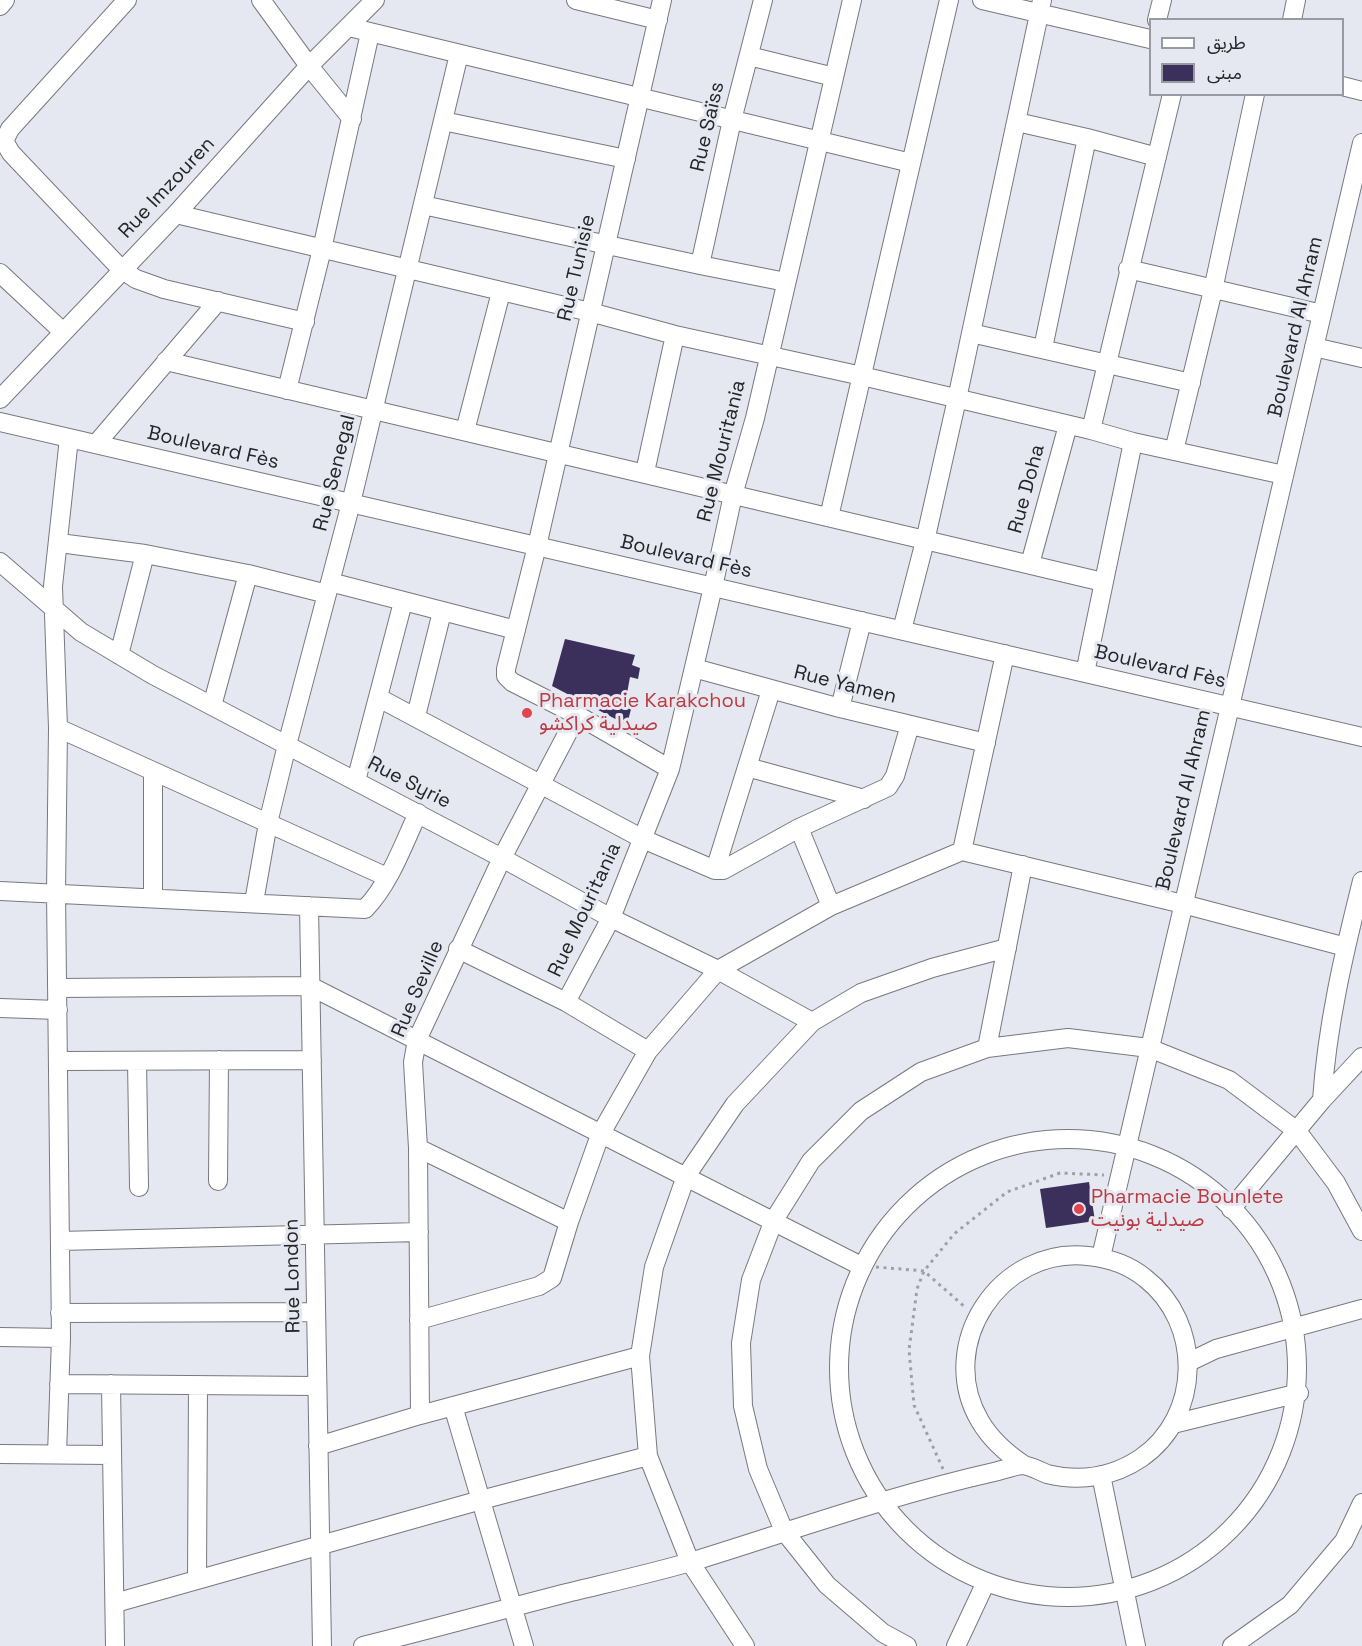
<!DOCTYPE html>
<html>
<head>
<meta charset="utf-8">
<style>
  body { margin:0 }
  #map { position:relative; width:1362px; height:1646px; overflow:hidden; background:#e5e8f0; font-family:"Space Grotesk","Noto Sans Arabic",sans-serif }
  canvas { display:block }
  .legend { position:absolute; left:1149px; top:18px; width:195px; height:78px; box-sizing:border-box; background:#e5e8f0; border:2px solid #979aa0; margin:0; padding:8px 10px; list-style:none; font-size:18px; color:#232527 }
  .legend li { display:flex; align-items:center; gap:12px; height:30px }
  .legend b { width:30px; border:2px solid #979aa0 }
</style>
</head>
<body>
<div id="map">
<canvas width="1362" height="1646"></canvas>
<ul class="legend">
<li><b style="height:8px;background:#fff"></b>طريق</li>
<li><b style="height:16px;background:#3b305c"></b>مبنى</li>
</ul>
</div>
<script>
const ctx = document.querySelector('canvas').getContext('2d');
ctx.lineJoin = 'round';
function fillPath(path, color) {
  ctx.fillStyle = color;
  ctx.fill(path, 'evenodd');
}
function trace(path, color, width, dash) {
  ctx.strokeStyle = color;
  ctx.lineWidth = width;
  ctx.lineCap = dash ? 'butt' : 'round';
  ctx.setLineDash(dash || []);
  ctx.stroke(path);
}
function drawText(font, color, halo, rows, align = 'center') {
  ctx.font = font + ' "Space Grotesk","Noto Sans Arabic",sans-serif';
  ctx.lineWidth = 6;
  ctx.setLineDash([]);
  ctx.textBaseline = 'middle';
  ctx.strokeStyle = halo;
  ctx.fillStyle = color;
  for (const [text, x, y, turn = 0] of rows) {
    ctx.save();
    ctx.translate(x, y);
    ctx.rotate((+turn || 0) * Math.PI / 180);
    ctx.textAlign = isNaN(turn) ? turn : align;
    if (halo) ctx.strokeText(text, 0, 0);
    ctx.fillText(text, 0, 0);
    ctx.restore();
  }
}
fillPath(new Path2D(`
  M565,639L635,655L632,665L640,668L638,679L630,677L626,699L633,701L627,725L552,686Z
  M1089,1182L1095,1221L1046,1228L1040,1189Z`), '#3b305c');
const minor = new Path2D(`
  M127,0L10,129L4,141L11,153L121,269L136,279L164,289L305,322
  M261,0L309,66L352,119
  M576,0L658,20
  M662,0L537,546L506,669V676L512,682L577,715L670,769
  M982,0L1150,39
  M0,6L5,0
  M1157,20L1162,0
  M1292,20L1296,0
  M349,27L911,163
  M749,56L834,77
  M1342,86L1362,91
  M443,121L626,159
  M1017,122L1087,138L1157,157
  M423,205L700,265L786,282
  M176,214L590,312L675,335L862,376L1091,430L1133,442L1284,475
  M700,265L732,120L763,0
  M1128,269L1322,314
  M0,273L62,331
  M971,333L1191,383
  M1314,347L1362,358
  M1043,348L1087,138
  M166,361L1103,582
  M287,390L322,249L370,33
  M0,399L176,214L309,66L375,0
  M0,422L1362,737
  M1091,430L1172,94
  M465,431L501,292
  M96,444L218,301
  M1174,451L1213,290L1255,94
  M645,472L675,335
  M829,517L949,0
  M59,543L145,554L248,574L327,594
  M0,562L81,632L153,675L502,858L611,918L718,970L812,1022
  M1030,564L1068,425
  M330,582L516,630
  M902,630L925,541L957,399L1042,0
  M119,655L145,554
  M694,668L840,708L986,743
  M1085,673L1133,442
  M379,698L643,839L715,870H723L799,828L888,787L895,776L910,725
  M212,706L248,574
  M840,708L862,621
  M416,716L442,612
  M58,728L387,877
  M747,767L864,799
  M356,781L403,602
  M799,828L831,906
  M962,851L1005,654
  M715,870L771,690
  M0,891L365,909C390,883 403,845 418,813
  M153,897V771
  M254,902L268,823L287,745L351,503L459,54
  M309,906L322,1646
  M458,949L566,1002L648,1051
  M58,988L310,986L861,1266
  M566,1002L611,918L670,769L713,587L733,495L755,418L852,0
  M0,1008L58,1010
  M987,1048L1023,865
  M58,1061L312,1060
  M137,1061L139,1187
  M1322,1100C1327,1025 1344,953 1362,881
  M839 1368a229 229 0 1 1 458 0a229 229 0 1 1-458 0Z
  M418,1148L569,1222
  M218,1181L219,1060
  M1231,1209L1322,1100L1362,1057
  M60,1241L419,1232
  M1101,1257L1362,143
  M60,1313L316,1312
  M419,1320L539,1286L552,1278L569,1222L600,1135L648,1051L718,970L831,906L962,851L1183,904L1346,947
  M0,1337L61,1338
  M1189,1362L1216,1349L1362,1309
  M59,1384L317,1386
  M111,1384L115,1646
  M453,1406L524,1646
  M420,1415L418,1148L413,1062L417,1040L502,858L577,715
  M1173,1424L1299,1393
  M318,1446L420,1415L640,1356
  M0,1454L112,1455
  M57,1454L61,1338L56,893L58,728L53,586L69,438
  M1101,1475L1136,1646
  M197,1580L198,1385
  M115,1603L481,1500L648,1456
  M363,1646C428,1630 493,1612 559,1595C603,1584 649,1574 694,1561C794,1530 892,1495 994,1472C1003,1470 1013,1466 1021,1465C1030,1465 1039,1471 1047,1474C1080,1482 1113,1477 1141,1458C1202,1416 1203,1323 1145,1278C1129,1265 1108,1258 1088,1256C1000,1246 935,1345 980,1421C991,1440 1006,1453 1024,1465
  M745,1646L690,1562L648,1456L640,1356L654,1267L686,1176L735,1104L812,1022L861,993L932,968L1007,948
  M907,1646L883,1633L827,1585L784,1531L758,1469L743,1406L741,1343L751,1280L774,1220L811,1161L861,1111L921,1072L987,1048L1068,1038L1149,1048L1229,1080L1297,1131L1336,1183L1362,1231
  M956,1646L986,1582
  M1232,1646L1290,1605L1344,1541L1362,1503`);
trace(minor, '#76797f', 20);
trace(new Path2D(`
  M876,1267L924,1271L966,1308
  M943,1469L914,1405L909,1350L917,1289L924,1271L954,1234L1007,1192L1060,1173L1104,1175`), '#9da0a6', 3, [3, 4.5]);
trace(minor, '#fff', 18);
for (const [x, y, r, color] of [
  [527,713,6,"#e0444e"],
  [1079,1209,6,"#e0444e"]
]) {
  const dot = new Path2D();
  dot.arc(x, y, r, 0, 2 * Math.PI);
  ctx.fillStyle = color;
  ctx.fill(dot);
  trace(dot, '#e5e8f0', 2);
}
drawText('20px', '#232527', '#e5e8f0', [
  ["Rue Saïss",708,127,-77],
  ["Rue Imzouren",167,188,-47],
  ["Rue Tunisie",577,268,-77],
  ["Boulevard Al Ahram",1296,327,-77],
  ["Boulevard Fès",213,448,13],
  ["Rue Mouritania",722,451,-76],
  ["Rue Senegal",335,473,-76],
  ["Rue Doha",1027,489,-75],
  ["Boulevard Fès",686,557,13],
  ["Boulevard Fès",1160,667,13],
  ["Rue Yamen",845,685,14],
  ["Rue Syrie",409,783,27],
  ["Boulevard Al Ahram",1184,800,-77],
  ["Rue Mouritania",585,910,-65],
  ["Rue Seville",418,989,-67],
  ["Rue London",293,1276,-91]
]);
drawText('20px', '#be3a42', '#e5e8f0', [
  ["Pharmacie Karakchou",539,702],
  ["صيدلية كراكشو",539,725],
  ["Pharmacie Bounlete",1091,1198],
  ["صيدلية بونيت",1091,1221]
], 'left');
</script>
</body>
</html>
